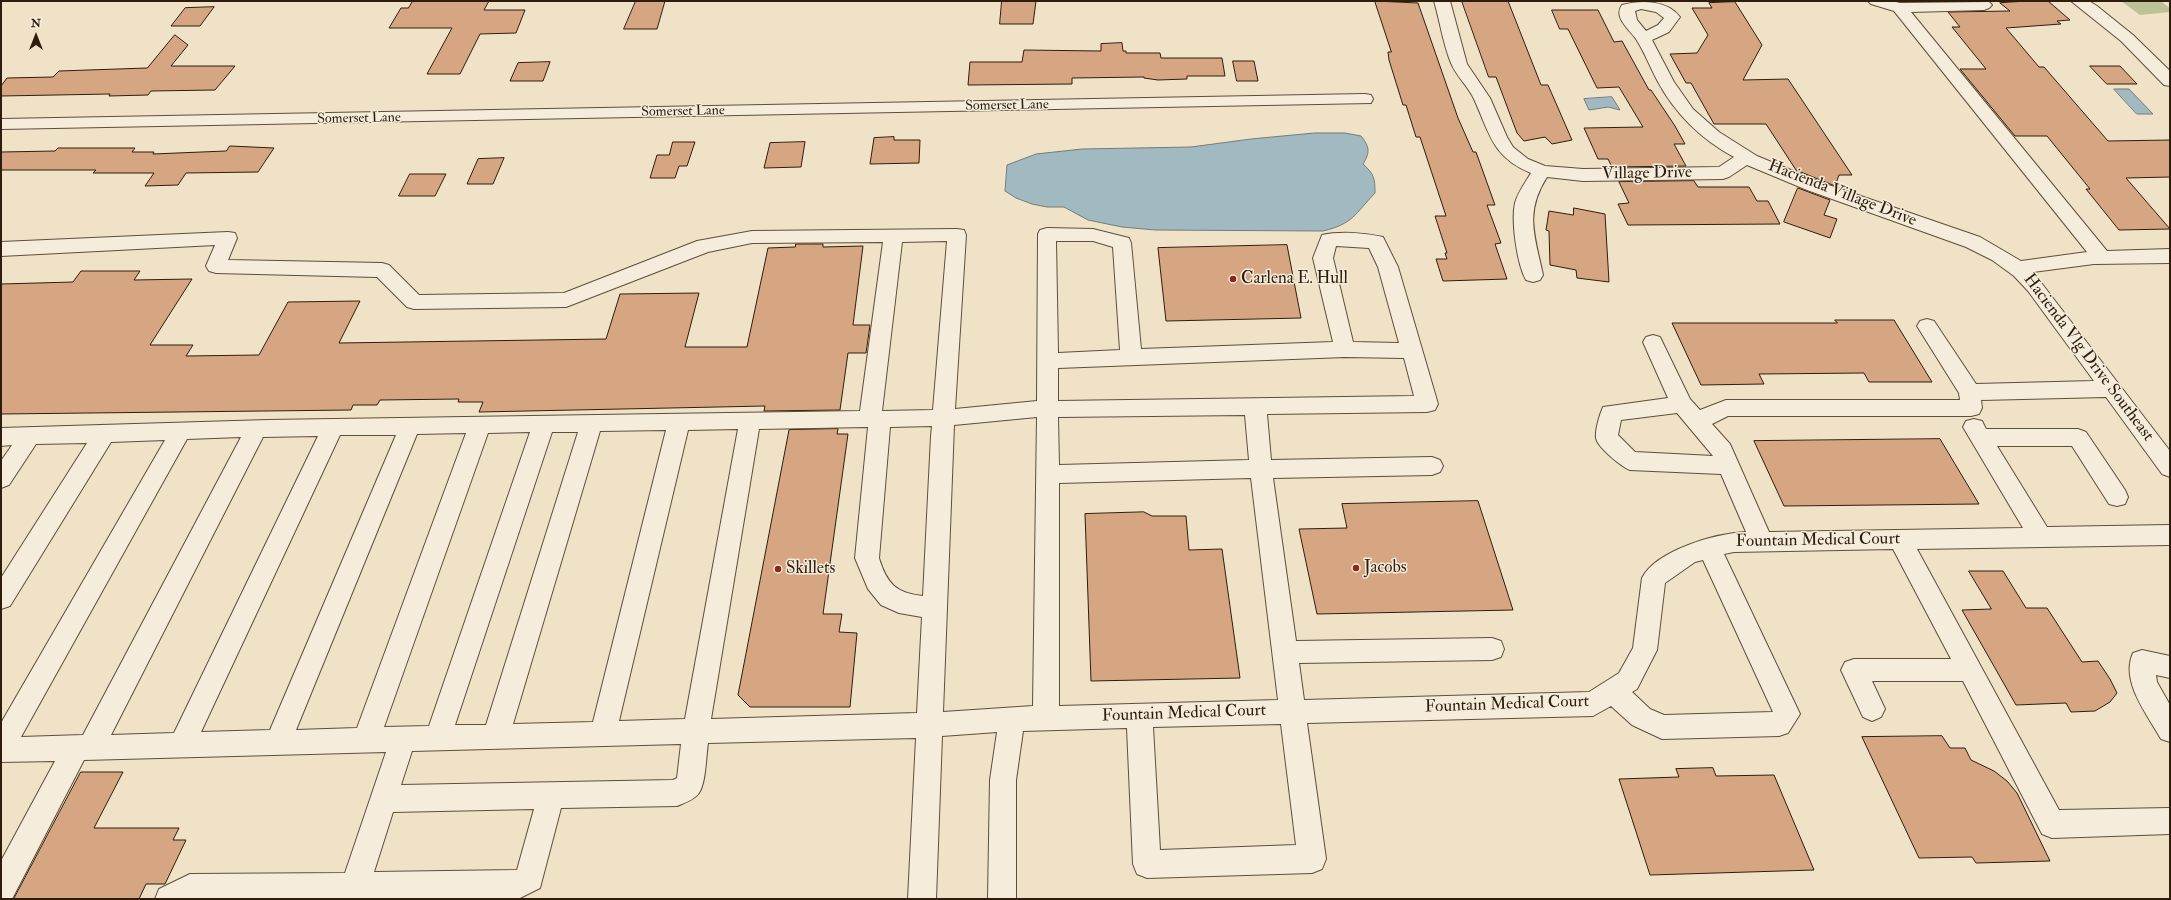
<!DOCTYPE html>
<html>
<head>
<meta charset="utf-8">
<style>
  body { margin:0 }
  #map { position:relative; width:2171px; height:900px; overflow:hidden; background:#efe2c7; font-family:"IM FELL Double Pica",serif }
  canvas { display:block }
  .frame { position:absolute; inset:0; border:2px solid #2e1d0d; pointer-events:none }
  .north { position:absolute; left:16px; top:16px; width:40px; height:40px; -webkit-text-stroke:3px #f5ecdb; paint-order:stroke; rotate:0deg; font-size:11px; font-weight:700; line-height:16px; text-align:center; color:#2e1d0d }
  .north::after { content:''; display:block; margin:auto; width:14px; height:18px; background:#2e1d0d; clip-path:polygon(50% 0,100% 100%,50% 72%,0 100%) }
</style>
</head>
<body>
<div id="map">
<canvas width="2171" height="900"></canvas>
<div class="frame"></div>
<div class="north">N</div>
</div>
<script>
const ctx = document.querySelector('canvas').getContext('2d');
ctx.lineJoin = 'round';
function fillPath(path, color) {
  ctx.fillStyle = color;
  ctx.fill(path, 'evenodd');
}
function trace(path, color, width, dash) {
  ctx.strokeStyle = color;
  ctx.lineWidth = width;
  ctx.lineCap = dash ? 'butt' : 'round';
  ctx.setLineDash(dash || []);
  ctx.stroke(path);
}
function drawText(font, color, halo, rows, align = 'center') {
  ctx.font = font + ' "IM FELL Double Pica",serif';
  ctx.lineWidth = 3;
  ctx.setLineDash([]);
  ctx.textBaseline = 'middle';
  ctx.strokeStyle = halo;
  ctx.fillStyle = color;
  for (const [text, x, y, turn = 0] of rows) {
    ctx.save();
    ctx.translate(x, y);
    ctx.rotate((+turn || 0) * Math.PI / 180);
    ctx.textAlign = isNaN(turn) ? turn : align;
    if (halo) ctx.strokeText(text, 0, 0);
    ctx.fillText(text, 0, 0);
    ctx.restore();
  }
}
fillPath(new Path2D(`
  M2121,1H2160L2170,8V12L2140,15Z`), '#bbc394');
const water = new Path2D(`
  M2114,89H2129L2153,114H2137Z
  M1612,97L1620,110L1608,107L1589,110L1584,99Z
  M1315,133H1345L1361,136C1370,147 1370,153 1363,164C1374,174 1375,178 1375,193C1355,214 1353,224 1323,231L1155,230L1122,227L1088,220L1064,207H1047L1032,204L1016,198L1005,191L1007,165L1036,154L1082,149L1191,147L1251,139Z`);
fillPath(water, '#a1bac1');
trace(water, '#737b79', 1);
const building = new Path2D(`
  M413,1H489L484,10H525L516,33L480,34L460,74H427L452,28H389L401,8H408Z
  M636,1H665L657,29H624Z
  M1002,1H1036L1033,24H1000Z
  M1375,1L1418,3L1458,118L1473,152H1476L1495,205H1487L1501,243L1495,244L1507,279L1443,281L1436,259H1447L1445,253H1447L1435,216H1446L1420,137H1416L1406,105H1403L1389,60L1388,52H1391Z
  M1462,1H1508L1541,85H1548L1572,140L1552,144L1545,137L1524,141L1517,133L1496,77H1489Z
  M2027,1H2048L2070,20L2057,21L2061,24L2006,28L2039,67H2044L2108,141L2170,140V177L2126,178L2170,229L2119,230L2086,189H2090L2047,136H2015L1960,69H1986L1952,27H1960L1948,12L2010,11L2000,3Z
  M1735,2L1762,45L1743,80L1788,79L1852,175H1839L1835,186L1796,170L1766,124H1714L1691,83H1686L1670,54L1697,53L1708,35L1692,8H1712L1709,3Z
  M214,7L200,26H171L185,8Z
  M1552,10H1598L1614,42L1622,41L1649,90H1651L1675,126L1685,144H1674L1686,166L1612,167L1608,159H1598L1584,128L1643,127L1619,87L1597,88L1568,29H1560Z
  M175,35L188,45L171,66H235L215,90L151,91L148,95L109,96L110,94L1,96V86L7,78L53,77L59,71L147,68Z
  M1122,43L1123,51H1126V53H1160L1161,58H1222L1225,76H1187V79L1158,80L1144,78V77L1072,78V84L968,85L970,62H1022L1024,50L1101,51V44Z
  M1233,61H1254L1258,81H1237Z
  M550,62L543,81H510L518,63Z
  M2090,66H2120L2137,84H2107Z
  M894,137V140H920L919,163L870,164L874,138Z
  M673,142H695L687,166H679L675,178H650L657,155H669Z
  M805,142L801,167L764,168L770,143Z
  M230,146L274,148L258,172L186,173L178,185L145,186L154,173H93L96,170H1V152L55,151L58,148H135L132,152H154L153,154L226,151Z
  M504,158L493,184H467L478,159Z
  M410,174H446L435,196H399Z
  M1694,181L1698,187H1749L1757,201H1768L1780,224L1628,225L1618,204L1629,203L1619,182Z
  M1798,188L1830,200L1824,215L1837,219L1830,238L1784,222Z
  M1574,208L1605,214L1609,282L1577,278L1576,270L1550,265L1549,231L1546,230L1549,211L1573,215Z
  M796,244H823V247L863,246L853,325H870L866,353H848L840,410L764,411L765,406L479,412L483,402H458L459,399L380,400L377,405H353L351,410L1,414V284L73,282L81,271H140L134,280L192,279L150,345H193L186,356L259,355L288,302L360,301L339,343L606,339L620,294L699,293L685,347H747L768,248L795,247Z
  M1287,245L1301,318L1166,321L1158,248Z
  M1835,320H1894L1932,382H1869L1864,373L1759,374L1764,384L1701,385L1672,323H1837Z
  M838,429L837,434H848L823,614H842L839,632L857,633L850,707H750L738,695L789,430Z
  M1940,439L1979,504L1784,506L1754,441Z
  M1478,501L1513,610L1317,614L1299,529L1347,528L1342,504Z
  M1144,512L1152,516H1186L1189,550L1222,549L1240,678L1091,681L1085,514Z
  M1969,571H2003L2026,608H2047L2082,662L2098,661L2110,679L2117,693L2110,702L2095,711L2071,712L2066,703L2016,705L1962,610L1991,609Z
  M1942,736L1950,748H1965L1971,760L1994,771L2007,781L2017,793L2050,861L1976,863L1972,857L1919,858L1862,737Z
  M1713,768L1716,776L1774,775L1814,870L1650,875L1619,779L1679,777L1676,769Z
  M81,772H123L94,828H179L173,840H186L165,884H146L139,899H14Z`);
fillPath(building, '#d6a682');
trace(building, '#2e1d0d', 1);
const minor = new Path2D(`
  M1434,1H1450L1467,64L1490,98L1507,137L1513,147L1528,159L1545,166L1583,169L1719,167L1734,157C1701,139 1675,114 1657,80C1650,67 1644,51 1636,39C1629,29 1613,17 1622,5C1641,0 1667,0 1680,17L1669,32L1652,40L1674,82L1693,109L1719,132L1757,156L1820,182L1980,237L2021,261L2087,252L1894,11L1871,4L1868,1H1892L1900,3L1989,2L1992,5L1989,8L1984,10L1911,12L2107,251L2170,249V263L2094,264L2033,272L2170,451V477L2162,474L2106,397L1981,400L1982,408L1979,414L1971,416H1728L1712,424L1730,444L1769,532L2023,528L1963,427L1966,421L1974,419L1982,421L1986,429H2078L2086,432L2125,490L2128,497L2125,504L2117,506L2109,504L2072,446H1997L2047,527L2170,525V545L1917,549L2059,810L2170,808V834L2052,838L2042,834L1963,681H1872L1885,709L1881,717L1872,721L1863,717L1841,670L1845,662L1854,659H1951L1893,549L1734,552L1724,554L1800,714L1788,733L1779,736L1662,739L1632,725L1611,706L1593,716L1307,723L1326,859L1322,869L1312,873L1147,878L1137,874L1133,864L1127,728L1023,731L1016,780V899H988L990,780L997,732L942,736L936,899H908L916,738L708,743C706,756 706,783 699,793C694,800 684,803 677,806L561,808L540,888L520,898L155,899L159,889L190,874L345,873L386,752L84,760L12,899H1V861L55,761L1,762V723L165,440L111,442L10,606L1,609V578L87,443L36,444L9,485L1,488V461L12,445L1,446V428L268,420L860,411L883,242L752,243L708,252L566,307L414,309L407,307L377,277L216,273L209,271L206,266L215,245L1,256V242L228,232L235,233L237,238L228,260L382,263L389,265L419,295L564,293L697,241L752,231L957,229L964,230L966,235L955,409L1037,401L1038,234L1040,230L1047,228L1093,229L1129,238L1131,243L1141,349L1333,342L1313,258L1322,235C1340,231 1365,233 1383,237L1398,267L1438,404L1435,410L1427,412L1267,414L1271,460L1432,457L1440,460L1443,466L1440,472L1432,475L1273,478L1296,641L1492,638L1501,641L1504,649L1501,657L1492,660L1299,663L1304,700L1589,692L1619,673L1633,648L1642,578C1656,550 1717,533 1746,532L1721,474L1630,470C1622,467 1597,447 1596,438C1595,429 1600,414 1603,407L1668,398L1643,342L1646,337L1653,335L1660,337L1690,399L1700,410L1726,400H1960L1959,393L1917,326L1920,321L1927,319L1934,321L1976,384L2094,381L2028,291L2014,276L1992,260L1966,247L1807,190L1747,165L1729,177L1723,179L1583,181L1547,177C1524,213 1535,236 1543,275L1540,280L1533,282L1526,280C1517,264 1511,221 1515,203C1518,192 1525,183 1531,173C1492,157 1490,134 1474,99C1468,86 1456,76 1451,63C1443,44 1440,21 1434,1ZM1641,9L1656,12L1664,18L1658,25L1646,31L1637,20L1635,11ZM947,241L933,410L882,411L902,242ZM1056,241H1093L1113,247L1120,350L1058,353ZM1336,246L1369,248L1378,267L1399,343L1353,342L1333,258ZM1345,357L1404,358L1414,396L1058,401V368ZM1677,413L1713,456L1635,452L1618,435L1621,420ZM1245,415L1249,460L1059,465L1058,417ZM1037,417L1033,706L943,712L954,425ZM932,426L931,436L923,596C896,593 887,584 879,558L890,427ZM868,427L855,558L868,589L881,605L899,613L922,617L917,713L711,719L759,429ZM738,429L685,719L619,721L688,430ZM666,430L593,722L513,724L600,431ZM530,432L429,726L384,727L488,433ZM552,432H578L486,725H455ZM466,433L357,728L296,730L417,434ZM340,435H396L270,730L201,732ZM318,436L174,733L111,735L263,437ZM241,437L83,735L21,737L187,439ZM1251,478L1278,700L1059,706V483ZM1703,560L1773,712L1664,715L1650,709L1632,692L1637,689L1657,650L1665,583L1695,562ZM1281,724L1296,845L1160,850L1153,727ZM681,744L677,778L673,780L401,785L412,751ZM534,809L517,870L374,872L393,812Z
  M2071,1H2089L2097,6L2133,35L2170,71V86L2164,85L2121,41Z
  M1365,94L1371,95L1373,99L1371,103L1,129V119Z
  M2142,650L2170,656V678L2156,675L2157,682L2170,705V742L2161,739C2147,714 2120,681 2133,653Z`);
trace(minor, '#5e4e3c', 2);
fillPath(minor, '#f5ecdb');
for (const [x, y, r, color] of [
  [1233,279,4,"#8f2418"],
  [1356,568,4,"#8f2418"],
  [778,569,4,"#8f2418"]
]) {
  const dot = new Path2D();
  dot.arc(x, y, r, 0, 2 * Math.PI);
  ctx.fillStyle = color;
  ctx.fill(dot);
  trace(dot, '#f5ecdb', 1.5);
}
drawText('14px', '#2e1d0d', '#f5ecdb', [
  ["Somerset Lane",1007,106,-1],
  ["Somerset Lane",683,112,-1],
  ["Somerset Lane",359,119,-1]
]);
drawText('17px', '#2e1d0d', '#f5ecdb', [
  ["Village Drive",1647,174,-1],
  ["Hacienda Village Drive",1842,194,21],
  ["Hacienda Vlg Drive Southeast",2088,358,53],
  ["Fountain Medical Court",1818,541,-1],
  ["Fountain Medical Court",1507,705,-2],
  ["Fountain Medical Court",1184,714,-2]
]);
drawText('17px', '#2e1d0d', '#f5ecdb', [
  ["Carlena E. Hull",1241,279],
  ["Jacobs",1364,568],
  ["Skillets",786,569]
], 'left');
</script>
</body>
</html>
